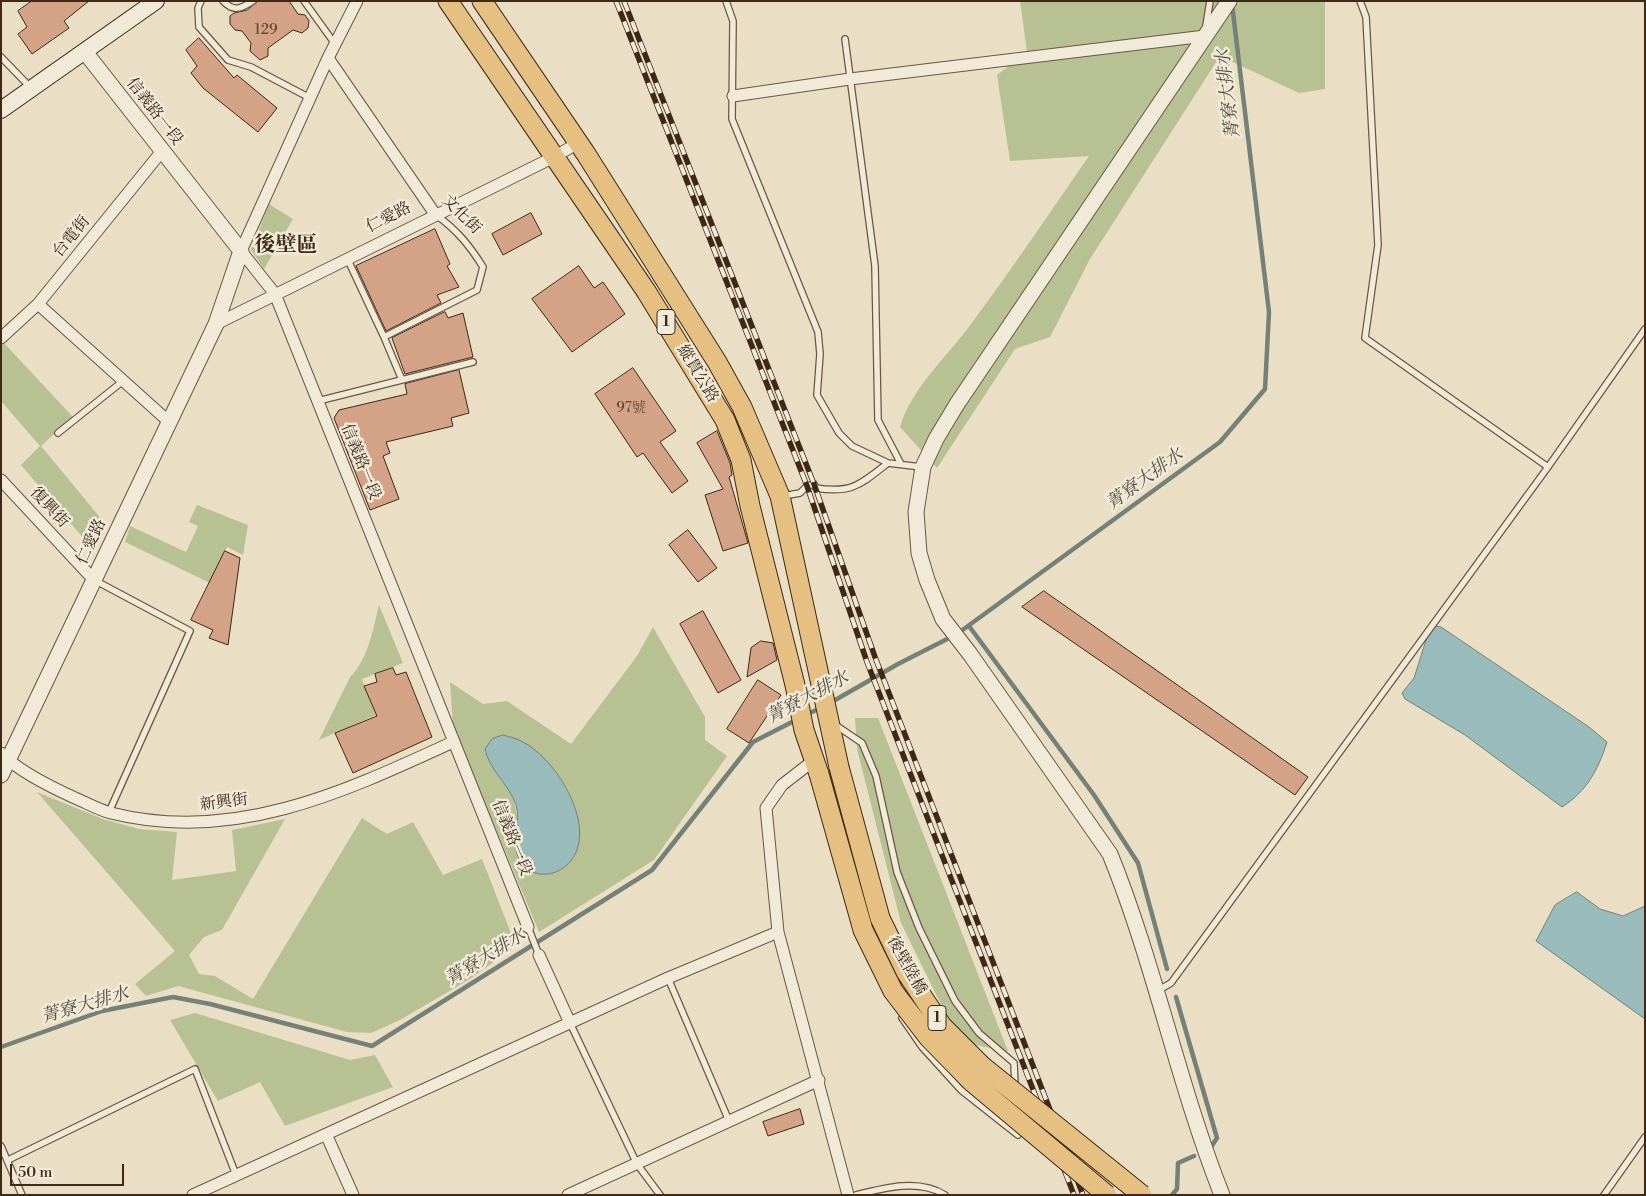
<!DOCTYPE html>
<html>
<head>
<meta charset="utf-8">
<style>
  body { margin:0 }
  #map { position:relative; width:1646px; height:1196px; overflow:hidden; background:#eadfc5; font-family:"Libre Bodoni",serif }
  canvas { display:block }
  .frame { position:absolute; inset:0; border:2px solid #3f2816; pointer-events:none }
  .scale { position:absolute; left:10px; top:1164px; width:114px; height:22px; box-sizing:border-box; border:2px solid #3f2816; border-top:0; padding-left:6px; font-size:15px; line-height:18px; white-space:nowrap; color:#3f2816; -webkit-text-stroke:4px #f1ead9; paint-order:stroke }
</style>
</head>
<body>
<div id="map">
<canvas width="1646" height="1196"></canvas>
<div class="frame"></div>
<div class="scale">50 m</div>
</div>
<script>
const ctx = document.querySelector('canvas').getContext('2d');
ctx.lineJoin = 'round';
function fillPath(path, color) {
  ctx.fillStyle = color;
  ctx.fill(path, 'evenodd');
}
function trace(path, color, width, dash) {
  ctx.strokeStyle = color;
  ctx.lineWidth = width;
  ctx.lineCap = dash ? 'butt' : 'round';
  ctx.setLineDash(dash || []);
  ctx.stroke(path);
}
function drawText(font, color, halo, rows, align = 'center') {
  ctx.font = font + ' "Libre Bodoni","Noto Serif TC",serif';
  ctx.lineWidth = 5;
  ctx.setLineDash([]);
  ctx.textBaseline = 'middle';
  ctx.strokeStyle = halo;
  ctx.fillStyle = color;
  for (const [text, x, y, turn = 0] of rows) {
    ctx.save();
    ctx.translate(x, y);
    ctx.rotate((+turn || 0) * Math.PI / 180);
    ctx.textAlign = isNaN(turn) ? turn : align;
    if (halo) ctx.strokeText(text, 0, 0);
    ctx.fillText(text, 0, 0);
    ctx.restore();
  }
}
fillPath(new Path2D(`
  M1020,1H1325V89L1299,93L1220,56L1090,259L1050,337L1015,349L937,468L900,427C912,387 947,357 971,324C1012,269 1050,212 1089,156L1010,161L997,75L1027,52Z
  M269,204L293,219L264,269L251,250Z
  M4,343L73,417L41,446L103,521L91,547L21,465L40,446L1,401V346Z
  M197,505L248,525L243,555L227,547L210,583L125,542L130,526L186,552L198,526L189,522Z
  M379,605L403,663L362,679L376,715L319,740L350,677C368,660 373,629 379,605Z
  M653,627L705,717V740L727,756L654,860L539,932L453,726L450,682L483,704L507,701L571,744L637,656ZM492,739L560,778L571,798L577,815L516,843C520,815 516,795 498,773C491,764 488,761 485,750Z
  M855,718H878L1008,1051L964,1043L949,1021L901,923L857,749Z
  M37,792L103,819L139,829L177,832L172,880L236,871L232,830L285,819L222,930L204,937L189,955L199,974L215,976L253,999L362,818L387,834L413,822L443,875L482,859L516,946L470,979L400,1020L371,1033L347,1032L178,986L146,996L135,984L175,951Z
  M195,1013L350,1060L375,1055L393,1087L285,1126L260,1082L218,1101L170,1020Z`), '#b8c194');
const water = new Path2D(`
  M1437,626L1441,627L1589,727L1607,742C1598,770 1587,791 1562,807L1465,735L1405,699L1402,693L1414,678L1428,634Z
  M503,735C509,737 516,738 521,741C553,756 590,814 577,850C566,878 529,885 517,854C512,839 521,821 516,805C509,784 489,770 485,749L492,739Z
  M1577,892L1600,909L1623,916L1645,906V1019L1536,941L1555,905Z`);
fillPath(water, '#9bb');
trace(water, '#758079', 1);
trace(new Path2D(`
  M969,626L1094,795L1138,863L1167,969
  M830,703L898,664L957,634L1220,442L1265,389L1269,312L1232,4
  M805,715L821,708
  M1176,997L1217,1138L1209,1150
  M1,1047L102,1011L173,997L210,1004L372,1046L652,870L753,742L796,720
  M1172,1195L1177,1189L1178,1163L1194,1156`), '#758079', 4.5);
const building = new Path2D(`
  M32,1H89L64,21L69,28L32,54L18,34L27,27L18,11Z
  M258,1H289L298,14L305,15L309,21L308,28L302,33L293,30L268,48V56L260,60L250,51L251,43L242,31L235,30L230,24V16L234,13L247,10Z
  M199,38L234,78L237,75L277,108L258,132L203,88L191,73L197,66L186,50Z
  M531,213L542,234L503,255L492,234Z
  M435,229L450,264L447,266L459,287L437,295L441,303L386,331L356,266Z
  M579,266L594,288L603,282L625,314L572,352L532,299Z
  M445,312L448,318L463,313L473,357L405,374L392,338Z
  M633,368L676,431L660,442L688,481L672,493L643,453L637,457L595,394Z
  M459,370L469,413L451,418L453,426L386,442L390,453L383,456L399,499L370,510L334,418L339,410L407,394L405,384Z
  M717,431L730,463L732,475L729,477L748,543L723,551L705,495L723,489L697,443Z
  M688,530L717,568L698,582L669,545Z
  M225,551L240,558L228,645L209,638L213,630L191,620Z
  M1044,591L1308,777L1295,795L1022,607Z
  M703,611L741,680L718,693L680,624Z
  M761,641L773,643L777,660L747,677L751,648Z
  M393,668L396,675L406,672L432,737L353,773L335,733L377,716L364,686L377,682L375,674Z
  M758,680L781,695L749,743L727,729Z
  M800,1109L804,1124L768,1136L763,1122Z`);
fillPath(building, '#d3a287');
trace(building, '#3f2816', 1);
const service = new Path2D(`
  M201,1L198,8L199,27L228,60L251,67L310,98
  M223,1C233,12 241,9 253,1
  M304,1L335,44
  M726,1L733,21L732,119L818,332L820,354L817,395L839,433L852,446L888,463
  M1360,1L1366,17L1378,245L1365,338L1548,467
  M1206,26L1210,1
  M845,39L875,266L878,420L901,464
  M1,57L30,87
  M347,258L384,337L477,290L483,267C470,246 457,230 436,215
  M384,337L402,380
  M318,401L473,362
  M58,433L123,381
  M783,496L800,493L807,486L814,484L816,488C852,494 861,484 888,463L921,467
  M96,581L190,631L109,812
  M834,724L862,743L876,776L897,872L919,928L955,1001L979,1033L1014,1063L1015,1086
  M528,927L539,955
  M668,978L729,1121
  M1157,991L1171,983L1548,467L1645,329
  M902,1018L922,1047L961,1090L1018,1135V1125
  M570,1023L637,1164L660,1195
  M1,1146L22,1195
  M8,1160L195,1069L236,1175
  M856,1195C883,1188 919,1178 945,1195
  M1604,1195L1645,1137`);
const minor = new Path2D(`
  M357,1L328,58L241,251L275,294L528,927
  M328,58L435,214
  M733,96L850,79L1205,36
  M38,304L168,421
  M216,324L554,157L578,143
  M1,338L38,304L162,151
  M1,480L94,580
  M1,753C17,770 53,788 75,798C87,803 99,810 111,813C234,844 344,792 453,742
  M778,932L848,1195
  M539,955L570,1023
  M326,1134L353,1195
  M193,1195L668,978L778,932L766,808L782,785L813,761
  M568,1195L819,1080`);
const tertiary = new Path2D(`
  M1,775L216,324L241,251L85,52
  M1222,1195C1178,1084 1155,965 1110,854L970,654L943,619L927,580L919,553L916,512L923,467L936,439L957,404L1229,1`);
const secondary = new Path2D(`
  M1,110L156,1`);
const primary = new Path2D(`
  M448,1L646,291L725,420L741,460L750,506L795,685L804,730L819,774
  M482,1L586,154L717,362L742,407L780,496L839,767`);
trace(service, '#6a5642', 8);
trace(minor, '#6a5642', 13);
trace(tertiary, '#6a5642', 17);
trace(secondary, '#3f2816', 18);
trace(primary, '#3f2816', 21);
trace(service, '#f1ead9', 5.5);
trace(minor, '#f1ead9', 11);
trace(tertiary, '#f1ead9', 15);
trace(secondary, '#f1ead9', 16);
trace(primary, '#e5c082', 19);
const rail = new Path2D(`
  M616,1L807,486L867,662L1074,1195
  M624,1L814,484L875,657L1083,1195`);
trace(rail, '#3f2816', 5.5);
trace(rail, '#f1ead9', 4, [11]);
const primaryBridge = new Path2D(`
  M839,767L880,918L906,972L942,1026L982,1066L1142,1195
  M819,774L863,930L893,991L928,1037L972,1082L1107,1195`);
trace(primaryBridge, '#3f2816', 21, []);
trace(primaryBridge, '#e5c082', 19);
drawText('14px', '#644632', null, [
  ["129",266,31],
  ["97號",631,409]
]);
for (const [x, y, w] of [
  [666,322,18],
  [937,1018,18]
]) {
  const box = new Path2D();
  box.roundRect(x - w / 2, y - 12.5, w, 25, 4);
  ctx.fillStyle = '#f1ead9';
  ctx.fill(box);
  trace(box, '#3f2816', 1);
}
drawText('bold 15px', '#3f2816', null, [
  ["1",666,322],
  ["1",937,1018]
]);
drawText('16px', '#3f2816', '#f1ead9', [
  ["信義路一段",154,112,52],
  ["文化街",461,215,45],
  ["仁愛路",389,218,-27],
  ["台電街",72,237,-51],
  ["縱貫公路",697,374,59],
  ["信義路一段",360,462,68],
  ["復興街",49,508,47],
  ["仁愛路",92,542,-65],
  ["新興街",224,803,-7],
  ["信義路一段",511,838,68],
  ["後壁陸橋",906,966,61]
]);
drawText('italic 18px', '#564d3f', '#f1ead9', [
  ["菁寮大排水",1229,94,-97],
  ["菁寮大排水",1145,480,-36],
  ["菁寮大排水",808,698,-28],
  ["菁寮大排水",486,958,-32],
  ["菁寮大排水",85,1006,-16]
]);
drawText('bold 21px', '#3f2816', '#f1ead9', [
  ["後壁區",286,246]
]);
</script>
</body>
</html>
